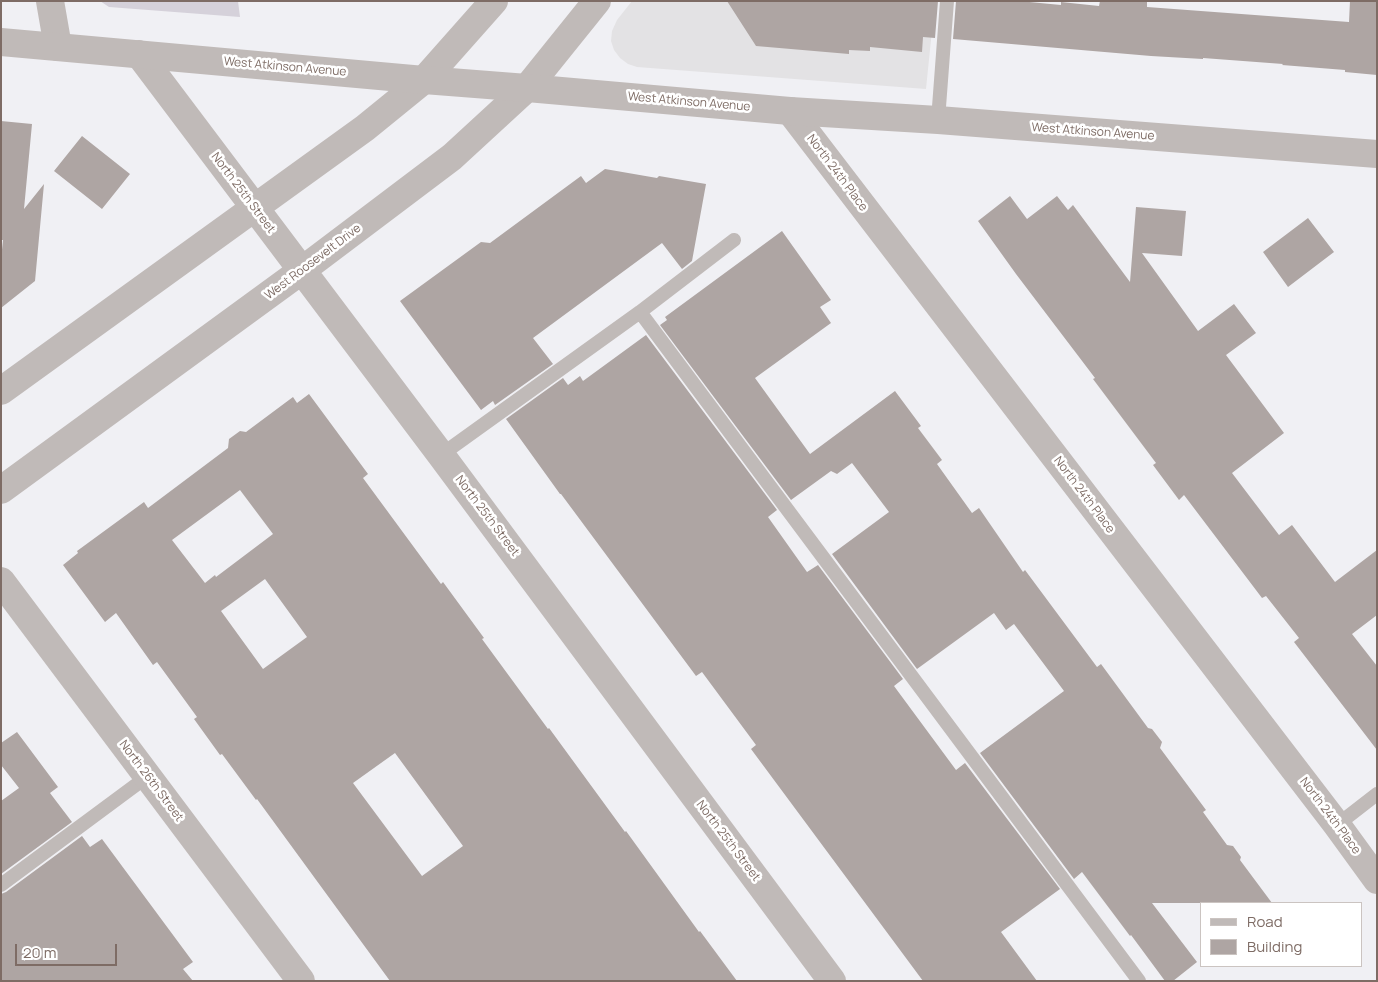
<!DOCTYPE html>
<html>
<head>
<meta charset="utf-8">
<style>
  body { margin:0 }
  #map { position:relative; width:1378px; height:982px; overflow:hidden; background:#f0f0f4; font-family:Manrope,sans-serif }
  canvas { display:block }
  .frame { position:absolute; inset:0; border:2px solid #7e6c65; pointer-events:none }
  .legend { position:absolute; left:1200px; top:902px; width:162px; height:65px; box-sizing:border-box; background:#fff; border:1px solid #cbc4c1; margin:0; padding:6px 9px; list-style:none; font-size:15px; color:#7e6c65 }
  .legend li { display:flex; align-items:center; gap:10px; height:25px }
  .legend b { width:25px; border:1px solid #cbc4c1 }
  .scale { position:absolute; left:15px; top:944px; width:102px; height:22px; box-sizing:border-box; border:2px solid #7e6c65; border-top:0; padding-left:6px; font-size:15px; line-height:18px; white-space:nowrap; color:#7e6c65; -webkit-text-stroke:4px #fff; paint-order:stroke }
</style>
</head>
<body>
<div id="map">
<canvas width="1378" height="982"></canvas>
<div class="frame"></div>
<ul class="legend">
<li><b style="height:6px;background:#c0bab8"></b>Road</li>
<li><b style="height:14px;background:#aea5a3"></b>Building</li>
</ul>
<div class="scale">20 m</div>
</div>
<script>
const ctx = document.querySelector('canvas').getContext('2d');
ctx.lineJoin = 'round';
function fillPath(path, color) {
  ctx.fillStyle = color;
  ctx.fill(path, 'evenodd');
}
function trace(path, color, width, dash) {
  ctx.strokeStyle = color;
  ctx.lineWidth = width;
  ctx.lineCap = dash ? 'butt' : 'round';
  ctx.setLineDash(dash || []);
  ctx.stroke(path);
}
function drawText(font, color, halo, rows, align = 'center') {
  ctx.font = font + ' Manrope,sans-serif';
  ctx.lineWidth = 5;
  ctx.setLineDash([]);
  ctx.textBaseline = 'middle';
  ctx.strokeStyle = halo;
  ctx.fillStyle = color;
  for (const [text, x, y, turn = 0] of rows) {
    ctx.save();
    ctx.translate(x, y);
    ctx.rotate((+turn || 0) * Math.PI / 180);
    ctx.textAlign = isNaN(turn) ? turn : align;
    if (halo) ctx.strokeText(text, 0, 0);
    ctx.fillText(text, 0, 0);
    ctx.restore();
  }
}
fillPath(new Path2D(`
  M632,1H935L926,89L637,67L628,64L620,58L614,50L611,41L612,31L617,20Z`), '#e3e2e4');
fillPath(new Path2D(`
  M100,1H238L240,17L109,7Z`), '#d5d1da');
fillPath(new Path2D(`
  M727,1H938L935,38L923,37L922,52L870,47V51L849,50V54L756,46Z
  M956,1H1019L1061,5V2L1099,6L1100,1H1147V7L1349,22L1350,1H1377V75L1345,72V70L1282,65L1283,64L1203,58V59L1151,56L953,39Z
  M1,121L32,124L24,209L44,184L35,281L1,308V259L3,240H1Z
  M82,136L130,174L102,209L54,171Z
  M605,169L657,178L659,176L706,184L692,261L682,269L662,243L533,338L553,364L495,405L493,401L481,410L400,301L481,242L490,243L581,176L586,183Z
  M1010,196L1027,219L1057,196L1068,210L1073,205L1130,282L1136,207L1186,211L1182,256L1142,253L1198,331L1234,304L1256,333L1226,355L1284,433L1232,473L1279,535L1292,525L1335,582L1377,550V615L1352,634L1377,666V750L1294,642L1299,638L1266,596L1262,598L1184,495L1179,500L1153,465L1156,463L1093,379L1095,378L1016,274L978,221Z
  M1308,218L1334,252L1288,287L1263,252Z
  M782,231L831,300L820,307L831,323L755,378L810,454L895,391L921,426L918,428L942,460L937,464L972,513L979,508L1023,572L1025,570L1097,667L1101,664L1148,728L1152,729L1162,742L1160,748L1206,810L1203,812L1227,845L1233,846L1241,857L1240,860L1272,903H1152L1197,962L1173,981H1165L1131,935L1130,936L1082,872L1074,879L980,753L1064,691L1014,624L1006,630L994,613L917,669L832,554L889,512L852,463L837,474L831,471L791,500L660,325L667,320L665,317Z
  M646,335L777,510L768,517L807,572L818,565L903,679L894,686L956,770L965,763L1060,889L1001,932L1037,981H923L751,749L756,745L702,672L696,676L561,494H560L506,419L563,378L568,385L580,376L583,381Z
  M309,394L368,474L363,478L441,584L443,582L484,638L482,639L548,729L549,728L625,832L626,831L699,932L700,931L737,981H390L257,799L256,800L222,754L220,755L194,719L197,717L157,662L153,665L116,613L105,622L63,565L78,553L77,551L144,502L148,508L228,448L229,439L240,431L246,432L293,397L297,403ZM240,490L273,534L216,577L215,575L205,583L172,540ZM265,579L307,637L263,669L221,611ZM395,753L463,846L422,876L353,783Z
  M17,732L58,787L50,793L72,822L1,874V801L19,788L1,765V743Z
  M82,836L90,847L102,839L193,962L183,969L193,981H1V894L6,892Z`), '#aea5a3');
trace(new Path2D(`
  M938,120L947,1
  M640,312L1139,981
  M441,455L640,312L734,240
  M1337,825L1377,794
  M1,885L148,776`), '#c0bab8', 14);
trace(new Path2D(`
  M50,1L58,47
  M139,54L441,455L832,981
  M790,111L1337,825L1377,880
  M1,391L365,128L424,80L494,1
  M1,490L301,271L452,157L527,88L597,1
  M1,581L301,981`), '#c0bab8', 28);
trace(new Path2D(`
  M1,42L424,80L527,88L790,111L938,120L1377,154`), '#c0bab8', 28);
drawText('12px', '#7e6c65', '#fff', [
  ["West Atkinson Avenue",285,67,5],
  ["West Atkinson Avenue",689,102,5],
  ["West Atkinson Avenue",1093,132,4],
  ["North 24th Place",837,173,53],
  ["North 25th Street",243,193,53],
  ["West Roosevelt Drive",313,262,-37],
  ["North 24th Place",1084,495,53],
  ["North 25th Street",487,516,53],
  ["North 26th Street",151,781,53],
  ["North 24th Place",1330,816,53],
  ["North 25th Street",728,841,53]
]);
</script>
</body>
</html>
